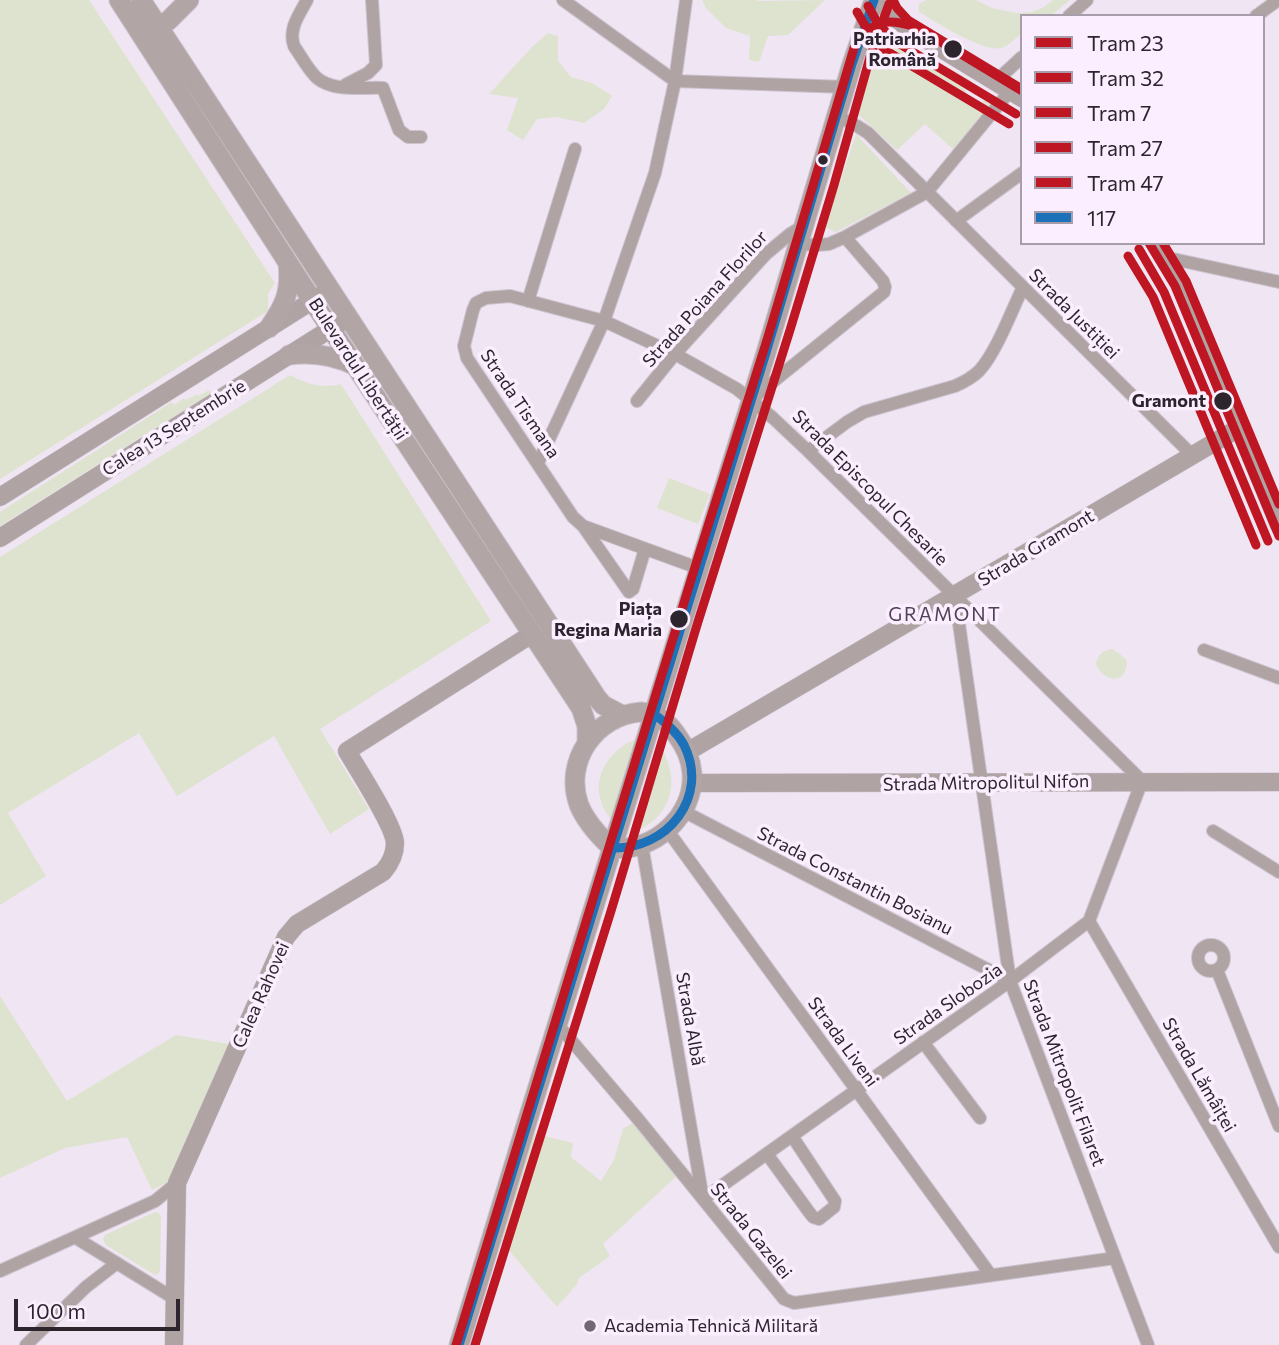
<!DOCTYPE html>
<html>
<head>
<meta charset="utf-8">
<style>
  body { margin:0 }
  #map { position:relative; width:1279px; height:1345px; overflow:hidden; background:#f0e5f3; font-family:Commissioner,sans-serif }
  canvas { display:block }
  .legend { position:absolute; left:1020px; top:14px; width:245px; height:231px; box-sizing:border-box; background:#fbefff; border:2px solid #a89eab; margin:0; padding:9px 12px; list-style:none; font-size:21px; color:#2c252e }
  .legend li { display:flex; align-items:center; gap:14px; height:35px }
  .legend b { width:35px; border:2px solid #a89eab }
  .scale { position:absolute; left:14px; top:1299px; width:166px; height:32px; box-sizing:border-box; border:4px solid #2c252e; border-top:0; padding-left:9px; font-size:21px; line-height:24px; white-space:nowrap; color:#2c252e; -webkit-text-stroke:5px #fbefff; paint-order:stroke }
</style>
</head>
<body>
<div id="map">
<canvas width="1279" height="1345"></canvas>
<ul class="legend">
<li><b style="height:9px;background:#be1622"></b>Tram 23</li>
<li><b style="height:9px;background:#be1622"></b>Tram 32</li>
<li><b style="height:9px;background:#be1622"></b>Tram 7</li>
<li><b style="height:9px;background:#be1622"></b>Tram 27</li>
<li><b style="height:9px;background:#be1622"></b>Tram 47</li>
<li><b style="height:9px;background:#1d71b8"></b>117</li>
</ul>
<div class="scale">100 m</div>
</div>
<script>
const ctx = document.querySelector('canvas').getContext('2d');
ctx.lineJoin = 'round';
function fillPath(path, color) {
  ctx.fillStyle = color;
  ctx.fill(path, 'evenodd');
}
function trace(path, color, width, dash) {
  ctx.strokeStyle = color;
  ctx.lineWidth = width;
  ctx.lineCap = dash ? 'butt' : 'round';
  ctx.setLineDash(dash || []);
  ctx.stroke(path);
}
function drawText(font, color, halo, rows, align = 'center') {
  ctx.font = font + ' Commissioner,sans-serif';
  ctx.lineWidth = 7;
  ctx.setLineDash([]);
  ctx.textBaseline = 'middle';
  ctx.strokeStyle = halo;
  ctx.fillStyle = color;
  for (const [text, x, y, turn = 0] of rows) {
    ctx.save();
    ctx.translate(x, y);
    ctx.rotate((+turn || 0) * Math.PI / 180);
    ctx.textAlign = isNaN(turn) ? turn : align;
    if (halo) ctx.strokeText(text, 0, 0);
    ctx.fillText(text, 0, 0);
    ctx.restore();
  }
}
fillPath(new Path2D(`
  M0,0H89L275,283L268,294V311L0,479Z
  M702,0H756L759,1L825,0L788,35L768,36L759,62L749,60L750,36L726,28L706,8Z
  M926,0H976L992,8L1016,13L1032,12L1044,7L1053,0H1070L1051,16H1022V33C1016,38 1010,44 1004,47C988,56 936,22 919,12V4Z
  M548,33L558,36V61L571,77L592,83L612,96L604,109L584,123L557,117L537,119L523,140L507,130L518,98L489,94L531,48Z
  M903,42L973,82L965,93L980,103L989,98L993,100L994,105L955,151L925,124L897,150L859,115L873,54Z
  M856,134L911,193L836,232L825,227Z
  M290,375C306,384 323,389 341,384L491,621L320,729L369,809L330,834L274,736L177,796L139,733L8,813L46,876L0,905V557Z
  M209,390L211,393L0,526V512L172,402L174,405L184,398L186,400L197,394L198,396Z
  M669,478L710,494L698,524L657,508Z
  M1112,649L1120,654L1127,661C1126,685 1106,683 1096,665C1097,655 1103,650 1112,649Z
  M636,739L612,821C608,815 603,809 601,801C592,774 612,748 636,739Z
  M661,747C681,781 672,817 634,832Z
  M0,996L67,1101L176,1035L229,1044L172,1180L152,1190L127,1137L65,1148L0,1178Z
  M638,1119L681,1172L603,1244L610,1256L579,1278L577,1284L557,1307L500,1240L533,1133L573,1143L571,1157L601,1181L614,1160L623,1129Z
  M155,1212L159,1213L161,1217L160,1270L158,1274L155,1275L106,1245L103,1239L105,1235Z`), '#dee3cf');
const street = new Path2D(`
  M307,0C299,15 288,29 294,46C301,56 308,70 317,78C333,92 363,87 383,88L399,130L408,137H421
  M563,0L675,81L845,87
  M1069,16L1087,0
  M1256,16L1278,0
  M995,82L1022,57
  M345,85L368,73L376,65L372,0
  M837,116L857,126L868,133L1192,455
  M956,221L1022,173
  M799,244L818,245L829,244L845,237L927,192L1010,91
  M1164,257L1279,282
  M528,301L575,149
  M754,397L884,292L885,287L883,281L845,237
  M637,401L675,354L766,254L790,234L803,226
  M808,451L847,422L864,412L955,386C964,382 972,378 979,371C996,353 1012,310 1023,287
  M538,463L604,321L655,173L675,81L686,0
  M583,526L629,592L633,589L645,549
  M955,596L1010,981L1148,1345
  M1204,650L1279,678
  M683,811L1010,981
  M668,831L990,1274
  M1213,831L1279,872
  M642,845L703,1199L1010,981L1089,921L1142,781L808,451L773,418L737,389L675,354L604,321L510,296L486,298L476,303L473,310L464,346L467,358L573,517L583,526L698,568
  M1089,921L1279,1247
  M1198 958a13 13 0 1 1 26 0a13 13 0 1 1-26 0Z
  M1217,970L1279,1126
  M558,1025L638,1119L784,1299L794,1303L1115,1258
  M923,1042L980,1118
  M767,1154L809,1212L813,1217L819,1219L834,1207L835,1201L792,1136
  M76,1238L175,1299
  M0,1271L155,1201L177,1183
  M26,1345L86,1287L117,1263`);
const secondary = new Path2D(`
  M879,0L894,17L909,29L1022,98
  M1155,243L1180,284L1279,525
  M0,497L323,294
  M0,538L343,321
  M687,752L1239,428
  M692,783C888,784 1083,781 1279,782
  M174,1345L177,1183L286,937L297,924L383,872C390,864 395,855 395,843C394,825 358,770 347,751L532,634`);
const primary = new Path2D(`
  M119,0L312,300L581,708L587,726V741
  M141,0L597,698L603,705L622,715
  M150,34L169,20L189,0
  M269,328C285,305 291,292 288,263
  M289,355C313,352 334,355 356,366
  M641,712C657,714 667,721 676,734C685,746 691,759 692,773C695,816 653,853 612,848C599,836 586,822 579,805C563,761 596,715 641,712Z
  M459,1345L527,1122L765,356L852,64L874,0`);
trace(street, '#ccc3cf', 14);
trace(secondary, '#ccc3cf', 19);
trace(primary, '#ccc3cf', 21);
trace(street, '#afa4a3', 12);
trace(secondary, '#afa4a3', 18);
trace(primary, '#b2a5a5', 19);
trace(new Path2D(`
  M612,848C667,850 710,797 684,745C677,732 666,723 654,714
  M459,1345L765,356L852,64L874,0`), '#1d71b8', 9);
trace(new Path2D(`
  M1149,243L1175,286L1279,536
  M456,1345L695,567L767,340L854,48C872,20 885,17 916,27L1022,91`), '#be1622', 9);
trace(new Path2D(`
  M475,1345L611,911L697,625L790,330L834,185L870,57L889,4`), '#be1622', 9);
trace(new Path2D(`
  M868,6L877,22L893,40L1016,114
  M1139,249L1164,292L1268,541`), '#be1622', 9);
trace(new Path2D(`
  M893,0L897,8L908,20L1022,89
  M1163,243L1186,281L1279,504`), '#be1622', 9);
trace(new Path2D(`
  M857,12L867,29L885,50L1009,124
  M1128,256L1153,297L1256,545`), '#be1622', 9);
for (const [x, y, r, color] of [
  [953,49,10,"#2c252e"],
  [823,160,6,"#2c252e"],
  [1223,401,10,"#2c252e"],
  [679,619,10,"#2c252e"],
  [590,1326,7,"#716873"]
]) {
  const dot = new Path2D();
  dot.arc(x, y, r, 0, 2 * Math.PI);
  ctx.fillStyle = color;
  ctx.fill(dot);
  trace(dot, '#fbefff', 2.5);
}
drawText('bold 18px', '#2c252e', '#fbefff', [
  ["Patriarhia",936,39],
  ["Română",936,60],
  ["Gramont",1206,401],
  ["Piața",662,609],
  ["Regina Maria",662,630]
], 'right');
drawText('18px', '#2c252e', '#fbefff', [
  ["Strada Poiana Florilor",705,299,-48],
  ["Strada Justiției",1074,314,45],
  ["Bulevardul Libertății",358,369,57],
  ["Strada Tismana",520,404,56],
  ["Calea 13 Septembrie",174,428,-32],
  ["Strada Episcopul Chesarie",870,488,45],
  ["Strada Gramont",1036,548,-31],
  ["Strada Mitropolitul Nifon",986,783,-1],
  ["Strada Constantin Bosianu",855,881,27],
  ["Calea Rahovei",261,995,-66],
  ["Strada Slobozia",948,1004,-35],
  ["Strada Albă",690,1019,80],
  ["Strada Liveni",843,1042,54],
  ["Strada Mitropolit Filaret",1064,1073,69],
  ["Strada Lămâiței",1199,1075,60],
  ["Strada Gazelei",751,1231,51]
]);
drawText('18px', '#2c252e', '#fbefff', [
  ["Academia Tehnică Militară",604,1326]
], 'left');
ctx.letterSpacing = '2px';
drawText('19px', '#524257', '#fbefff', [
  ["GRAMONT",945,615]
]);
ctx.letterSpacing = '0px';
</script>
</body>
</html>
